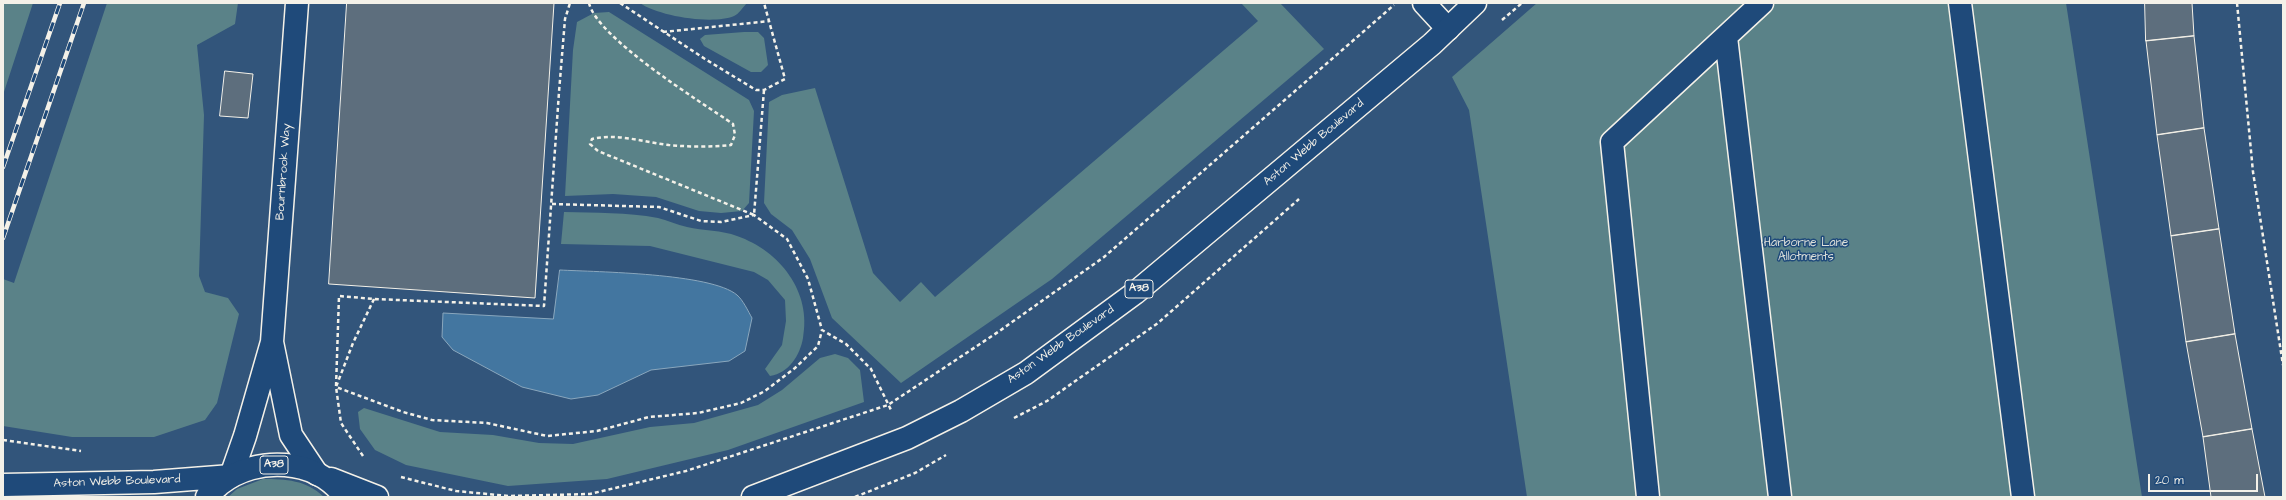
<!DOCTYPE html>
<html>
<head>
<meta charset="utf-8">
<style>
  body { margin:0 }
  #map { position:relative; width:2286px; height:500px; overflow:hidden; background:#32557b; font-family:"Architects Daughter",sans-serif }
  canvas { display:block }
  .frame { position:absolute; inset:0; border:4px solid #f4f1e8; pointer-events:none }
  .scale { position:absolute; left:2148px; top:474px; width:110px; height:18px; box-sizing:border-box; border:2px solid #f4f1e8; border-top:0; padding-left:5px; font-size:12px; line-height:14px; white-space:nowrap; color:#f4f1e8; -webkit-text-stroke:3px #1f4a7a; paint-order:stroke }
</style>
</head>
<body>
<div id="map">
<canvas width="2286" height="500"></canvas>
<div class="frame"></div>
<div class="scale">20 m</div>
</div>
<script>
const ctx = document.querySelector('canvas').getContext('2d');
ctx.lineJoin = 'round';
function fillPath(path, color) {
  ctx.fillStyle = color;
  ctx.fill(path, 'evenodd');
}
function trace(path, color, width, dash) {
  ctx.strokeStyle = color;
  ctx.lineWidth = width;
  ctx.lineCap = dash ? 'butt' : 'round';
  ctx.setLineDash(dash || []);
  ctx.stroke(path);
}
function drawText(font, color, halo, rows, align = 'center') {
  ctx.font = font + ' "Architects Daughter",sans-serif';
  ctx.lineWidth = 3;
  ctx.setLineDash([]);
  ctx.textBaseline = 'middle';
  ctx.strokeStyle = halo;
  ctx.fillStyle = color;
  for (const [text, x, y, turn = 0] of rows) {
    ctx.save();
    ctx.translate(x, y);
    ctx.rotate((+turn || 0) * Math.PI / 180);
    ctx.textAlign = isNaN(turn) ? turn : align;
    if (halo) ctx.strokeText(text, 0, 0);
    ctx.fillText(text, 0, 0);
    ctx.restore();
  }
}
fillPath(new Path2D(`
  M3,3H33L3,95Z
  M107,3H238L235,24L197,45L204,115L199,276L205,292L228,298L239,314L217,403L205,420L154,437H72L3,426V279L14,283Z
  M640,3H747C743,7 739,14 734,16C712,25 658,16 640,3Z
  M1241,3H1280L1324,49L1052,279L901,383L832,318L810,259L792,230L771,214L764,203L769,102L782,95L815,88L873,273L900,302L921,282L935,297L1258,21Z
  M1537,3H2066L2142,497H1527L1469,110L1452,77Z
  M609,12L749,100L754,111L749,203L742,211L721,213L699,211L656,197L613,194L565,196L573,50L577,22L594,13Z
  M744,32H758L764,38L768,65L761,72H751L704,46L700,39L705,35Z
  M564,212C595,213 627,212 658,218C667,220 677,225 687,227C703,231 722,230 737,236C780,251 812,292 803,338C800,355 789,373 770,376L765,369L782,345L786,321L785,300L768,280L754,272L650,246L561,244Z
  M835,354L848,358L860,370L864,402L728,450L607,479L508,486L406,465L375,450L360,429L358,412L364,408L440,432L493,435L539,443L573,444L650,427L694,423L758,405L782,390L820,358Z
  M263,479C286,479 306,480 324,497H228L237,489Z`), '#5a8288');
const water = new Path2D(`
  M560,270C597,272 711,273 737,295C743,300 748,311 752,318L745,351L729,361L651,370L598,395L571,399L522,387L453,350L442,337L443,313L553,319Z`);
fillPath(water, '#4376a0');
trace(water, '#8aa7bd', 1);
const building = new Path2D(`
  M347,3H554L535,298L329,284Z
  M2145,3H2192L2194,36L2146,41Z
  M2194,36L2204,128L2157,135L2146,41Z
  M225,71L253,74L248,118L220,116Z
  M2204,128L2219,229L2171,236L2157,135Z
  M2219,229L2235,334L2186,342L2171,236Z
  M2235,334L2252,429L2203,437L2186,342Z
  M2252,429L2265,497H2211L2203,437Z`);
fillPath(building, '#5d6e7d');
trace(building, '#f4f1e8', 1);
const minor = new Path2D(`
  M1424,3L1448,29
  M1960,3L2023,497
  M1726,37L1780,497
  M272,342L297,3
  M231,476L245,436L272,342L291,435L317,474
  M1648,497L1612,142L1762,3`);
const highway = new Path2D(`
  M331,479L377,497
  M3,485L154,482L231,476
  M207,497C210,492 216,488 220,484C257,455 316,458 345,497
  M753,497L907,438L961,411L1026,373L1135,293L1432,44L1475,3`);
trace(minor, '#f4f1e8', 25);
trace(highway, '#f4f1e8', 25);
trace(new Path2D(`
  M589,3C597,38 701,102 733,124L735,135L731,145C711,147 689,147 669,145C643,142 617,133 592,139L590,144L598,151L754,215L764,90
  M620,3L705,59L756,90H764L785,79L764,3
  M2237,3L2253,172L2283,365
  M1502,20L1522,3
  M663,32L770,21
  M552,204L659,207L701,221L721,222L754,215L787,239L808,279L822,330L846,344L871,369L892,412
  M374,299L353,343L336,387L403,412L432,420L487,423L547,436L597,431L649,417L698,413L741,403L765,391L795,368L818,346L822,330
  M1014,418L1047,401L1158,323L1299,199
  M3,440L81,451
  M363,456L341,423L336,387L339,296L374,299L544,306L559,92L565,19L570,3
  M401,477L456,491L508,496L590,494L686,471L888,405L998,332L1104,257L1394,5
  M855,497L915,473L946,455`), '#f4f1e8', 2.5, [4, 3]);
trace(minor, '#1f4a7a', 22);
trace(highway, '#1f4a7a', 22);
const rail = new Path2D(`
  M3,167L60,3
  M3,238L84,3`);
trace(rail, '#f4f1e8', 4.5);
trace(rail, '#1f4a7a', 3, [9]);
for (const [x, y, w] of [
  [1139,289,28],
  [274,465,28]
]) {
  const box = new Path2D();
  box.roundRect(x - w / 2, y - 9, w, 18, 3);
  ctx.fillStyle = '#1f4a7a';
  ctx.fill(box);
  trace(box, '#f4f1e8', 1);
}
drawText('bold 11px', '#f4f1e8', null, [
  ["A38",1139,289],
  ["A38",274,465]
]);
drawText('12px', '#f4f1e8', '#1f4a7a', [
  ["Aston Webb Boulevard",1314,143,-40],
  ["Bournbrook Way",284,172,-86],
  ["Aston Webb Boulevard",1061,345,-35],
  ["Aston Webb Boulevard",117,482,-2]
]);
drawText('12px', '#dde0da', '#1f4a7a', [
  ["Harborne Lane",1806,243],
  ["Allotments",1806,257]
]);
</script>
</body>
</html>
